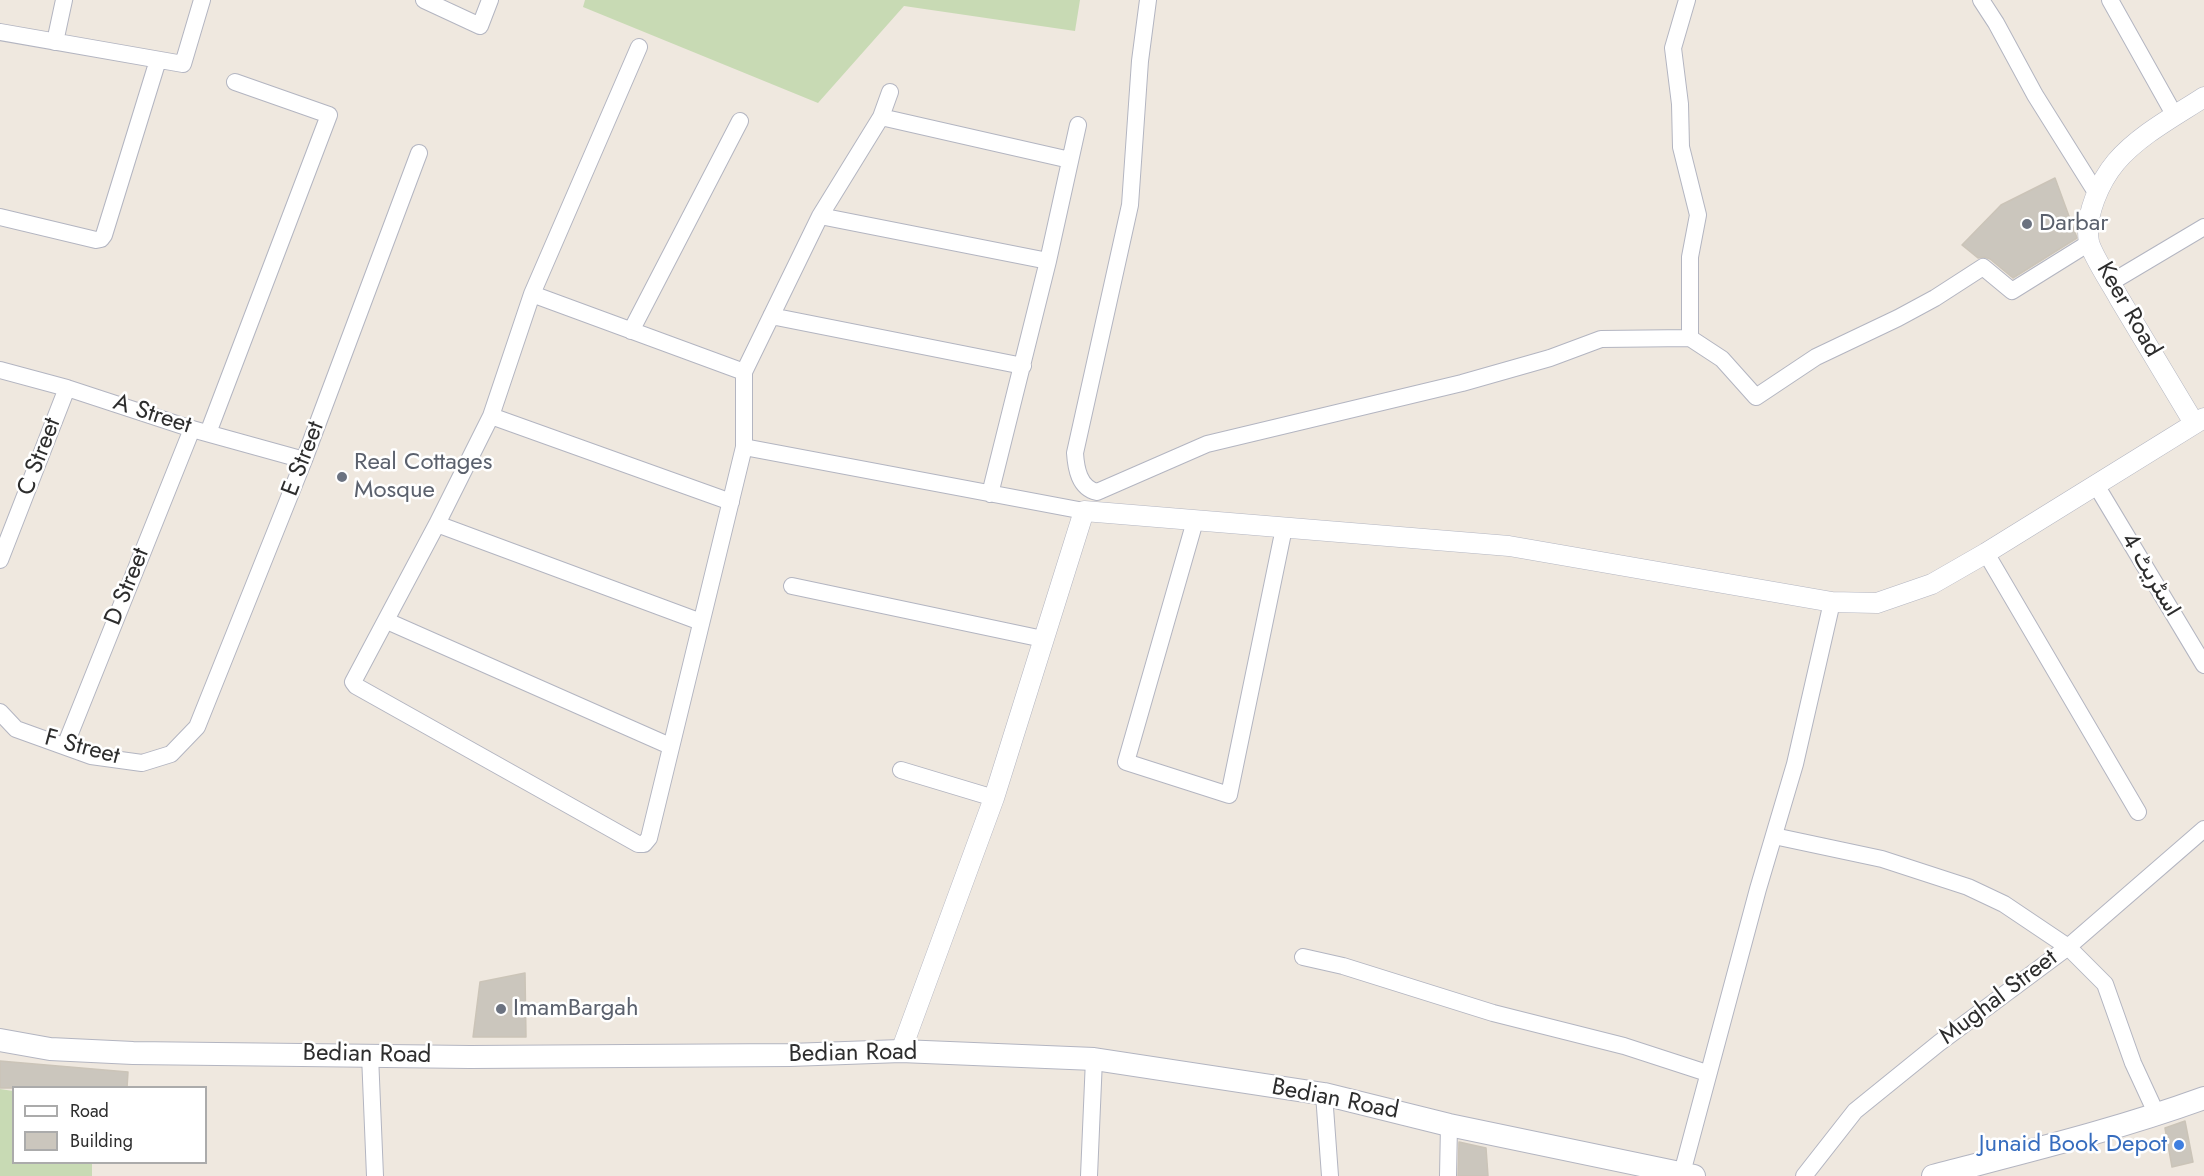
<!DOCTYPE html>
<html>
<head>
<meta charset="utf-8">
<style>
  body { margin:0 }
  #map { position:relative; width:2204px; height:1176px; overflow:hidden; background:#efe8df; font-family:Jost,sans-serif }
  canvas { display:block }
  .legend { position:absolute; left:12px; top:1086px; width:195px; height:78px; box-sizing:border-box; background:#fff; border:2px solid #ababab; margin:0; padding:8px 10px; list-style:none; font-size:18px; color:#2d2d2d }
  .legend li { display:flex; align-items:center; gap:12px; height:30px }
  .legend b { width:30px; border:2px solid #ababab }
</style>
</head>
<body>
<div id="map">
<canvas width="2204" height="1176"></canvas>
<ul class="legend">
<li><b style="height:8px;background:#fff"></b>Road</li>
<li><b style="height:16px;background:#cbc6bd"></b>Building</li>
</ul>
</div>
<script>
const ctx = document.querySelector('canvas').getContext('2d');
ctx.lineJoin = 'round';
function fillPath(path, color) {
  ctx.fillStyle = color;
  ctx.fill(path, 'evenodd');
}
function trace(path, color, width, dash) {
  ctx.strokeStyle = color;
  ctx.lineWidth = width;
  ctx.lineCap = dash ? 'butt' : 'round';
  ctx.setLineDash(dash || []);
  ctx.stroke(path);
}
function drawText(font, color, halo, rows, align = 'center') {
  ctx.font = font + ' Jost,Vazirmatn,sans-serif';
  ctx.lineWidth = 5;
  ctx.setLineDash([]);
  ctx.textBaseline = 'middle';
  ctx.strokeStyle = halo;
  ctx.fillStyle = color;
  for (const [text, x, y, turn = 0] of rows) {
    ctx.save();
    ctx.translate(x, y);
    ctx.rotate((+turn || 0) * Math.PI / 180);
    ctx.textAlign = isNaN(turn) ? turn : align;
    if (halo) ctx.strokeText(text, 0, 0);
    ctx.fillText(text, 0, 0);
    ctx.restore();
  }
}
fillPath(new Path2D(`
  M585,0H1080L1075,31L904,6L818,103L583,7Z
  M0,1089L13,1091L14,1162L92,1163V1176H0Z`), '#c8dab4');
const building = new Path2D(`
  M2055,178L2077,238L2013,278L1990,259L1984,257L1978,258L1962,245L2001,205Z
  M525,973L526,1037H473L480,982Z
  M0,1061L128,1072L127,1088H0Z
  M2185,1121L2193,1162L2172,1167L2165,1128Z
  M1459,1142L1486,1148L1488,1176H1458Z`);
fillPath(building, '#cbc6bd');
trace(building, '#cbc4b8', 1.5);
const minor = new Path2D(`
  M424,0L480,26L490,0
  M1148,0L1140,61L1130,205L1075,453C1076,468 1079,488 1097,492L1207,444L1462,383L1550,358L1601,339L1690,338L1722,359L1756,397L1816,357L1898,318L1935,298L1983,267L2012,291L2089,243
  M1687,0L1673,48L1680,104L1681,147L1698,215L1690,257V338
  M1981,0L1996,23L2035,95L2097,194
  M2110,0L2175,116
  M0,32L183,64L202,0
  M55,42L64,0
  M639,47L532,294L491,416L437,524L353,682L356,686L638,844H644L649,838L744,447V372L820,216L881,117L890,92
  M881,117L1070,160
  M820,216L1048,261
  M0,217L96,240L101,239L104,235L158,60
  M2110,283L2204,227
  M532,294L744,372
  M771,316L1023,366
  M631,331L740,121
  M0,370L67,388L192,429L304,460
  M491,416L731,502
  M208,433L329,115L235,82
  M744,447L1084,511
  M2096,485L2204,665
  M990,494L1048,261L1078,125
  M1195,521L1126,762L1229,795L1284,528
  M437,524L701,622
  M1986,553L2138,812
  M0,560L67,388
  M792,586L1043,639
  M387,621L670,746
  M0,712L16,729L91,756L142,763L171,754L197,727L304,460L419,153
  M65,746L192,429
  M901,770L994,798
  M1774,836L1882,859L1968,887L2004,904L2068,947L2105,984L2133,1063L2157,1115
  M1303,957L1343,966L1493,1013L1624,1046L1707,1073
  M370,1055L375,1176
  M1324,1094L1330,1176
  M1682,1173L1758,889L1795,764L1832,602
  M1089,1176L1094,1059
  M1448,1176L1449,1125
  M1804,1176L1855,1111L1939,1043L2068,947L2204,829`);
const tertiary = new Path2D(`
  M2194,423C2169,382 2144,340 2119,298C2112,285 2092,255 2089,242C2084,216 2100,181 2116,162C2139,135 2175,116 2204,97
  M901,1051L994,798L1084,511L1509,546L1832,602L1877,603L1932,584L1986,553L2204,418`);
const secondary = new Path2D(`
  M0,1040L50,1049L133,1053L470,1057L790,1055L901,1051L1094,1059L1324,1094L1449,1125L1694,1176
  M1933,1176C2024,1152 2116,1130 2204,1098`);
trace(minor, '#b3b5c1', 18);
trace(tertiary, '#b3b5c1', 21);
trace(secondary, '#b3b5c1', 24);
trace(minor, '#fff', 16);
trace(tertiary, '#fff', 20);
trace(secondary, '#fff', 22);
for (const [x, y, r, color] of [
  [2027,224,6,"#6b7280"],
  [342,477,6,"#6b7280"],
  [501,1009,6,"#6b7280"],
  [2179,1145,6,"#3f7fe0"]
]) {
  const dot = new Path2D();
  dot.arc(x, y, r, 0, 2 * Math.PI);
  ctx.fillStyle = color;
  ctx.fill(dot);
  trace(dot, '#fff', 2);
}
drawText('24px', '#5b616d', '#fff', [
  ["Darbar",2039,224],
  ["Real Cottages",354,463],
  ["Mosque",354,491],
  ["ImamBargah",513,1009]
], 'left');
drawText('24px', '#2d2d2d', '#fff', [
  ["Keer Road",2128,310,60],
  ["A Street",152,415,18],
  ["C Street",40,457,-69],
  ["E Street",304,459,-69],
  ["اسٹریٹ 4",2150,575,59],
  ["D Street",128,587,-68],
  ["F Street",82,748,15],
  ["Mughal Street",1999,998,-37],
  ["Bedian Road",853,1054,-1],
  ["Bedian Road",367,1055,1],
  ["Bedian Road",1335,1100,11]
]);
drawText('24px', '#366cbe', '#fff', [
  ["Junaid Book Depot",2167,1145]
], 'right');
</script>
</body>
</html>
